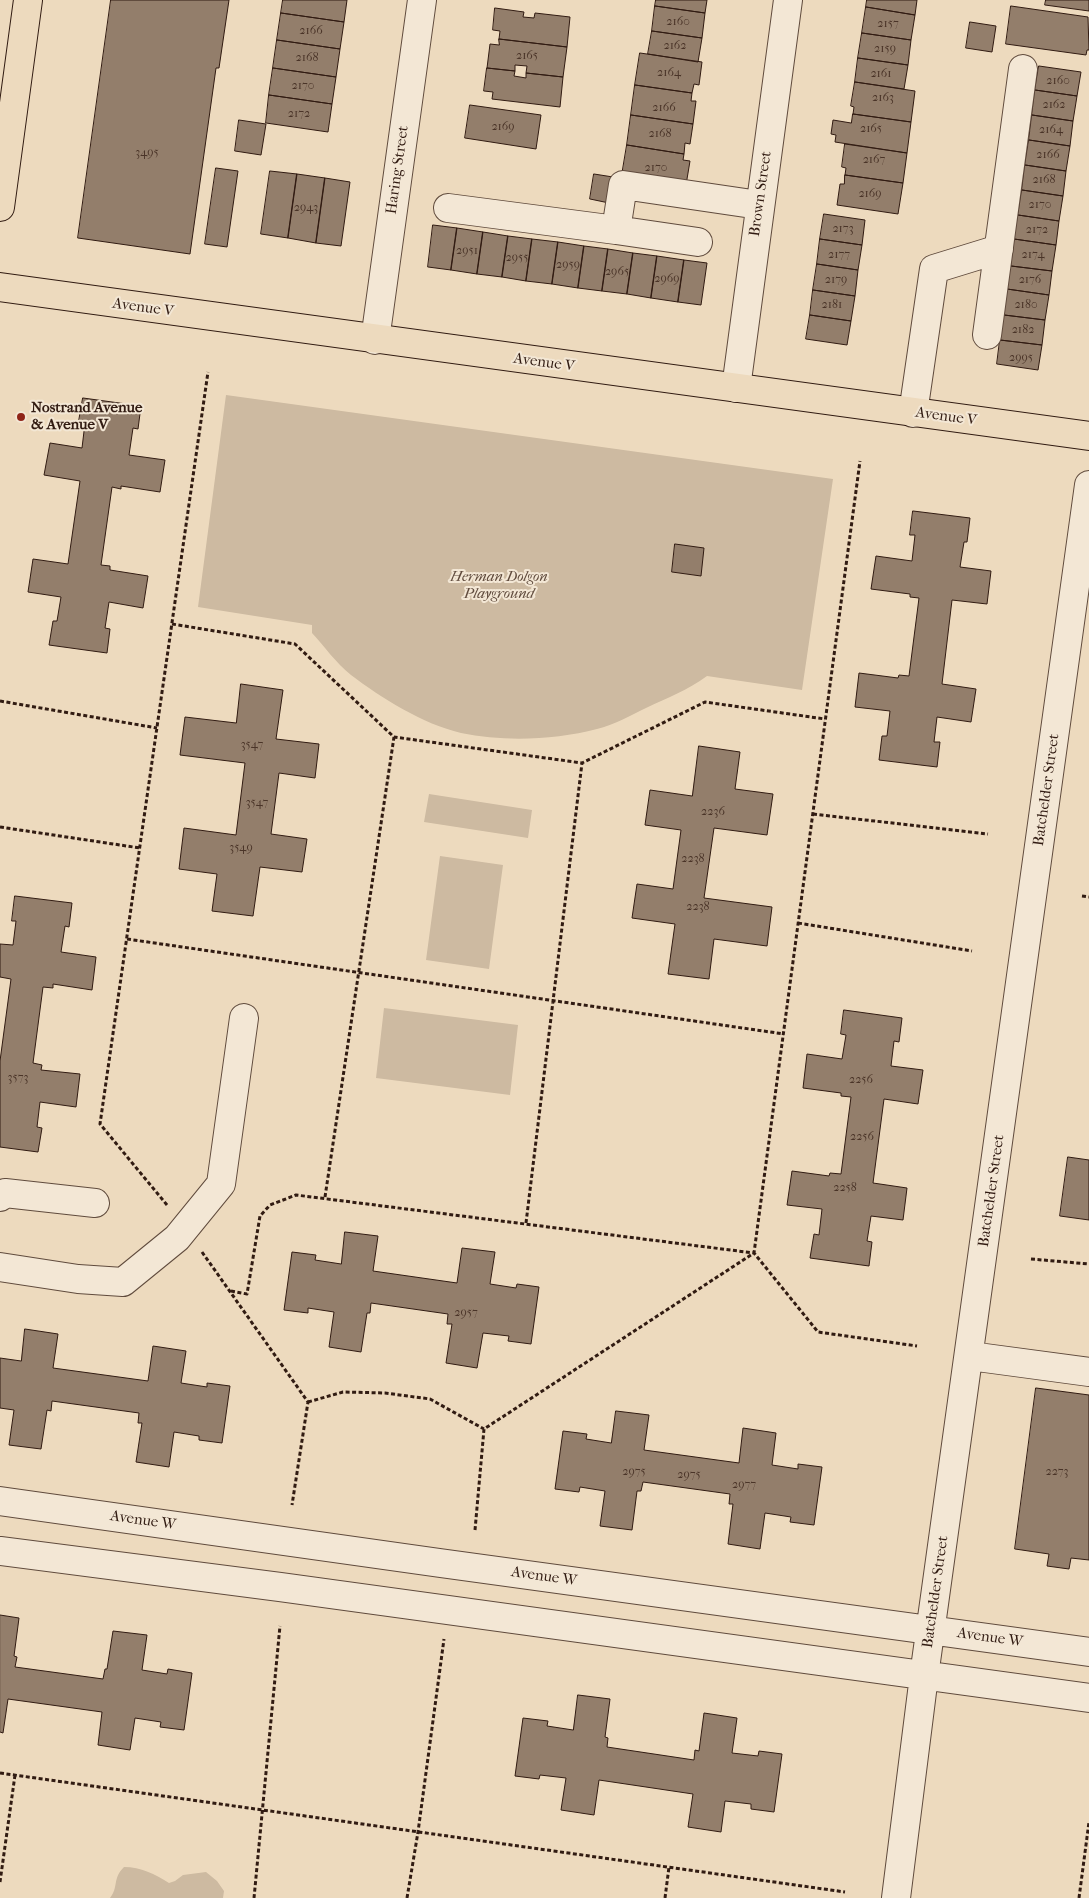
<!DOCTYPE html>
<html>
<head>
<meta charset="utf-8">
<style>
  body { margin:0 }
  canvas { display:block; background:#eddabe }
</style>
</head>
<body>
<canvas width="1089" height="1898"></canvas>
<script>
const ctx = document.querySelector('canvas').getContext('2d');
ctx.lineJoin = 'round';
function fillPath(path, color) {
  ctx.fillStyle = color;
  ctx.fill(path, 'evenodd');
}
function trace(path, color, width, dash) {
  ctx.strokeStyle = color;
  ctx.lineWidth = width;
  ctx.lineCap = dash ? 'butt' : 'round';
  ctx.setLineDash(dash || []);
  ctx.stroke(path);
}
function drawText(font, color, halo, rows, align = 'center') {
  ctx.font = font + ' "IM FELL French Canon",serif';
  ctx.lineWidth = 4;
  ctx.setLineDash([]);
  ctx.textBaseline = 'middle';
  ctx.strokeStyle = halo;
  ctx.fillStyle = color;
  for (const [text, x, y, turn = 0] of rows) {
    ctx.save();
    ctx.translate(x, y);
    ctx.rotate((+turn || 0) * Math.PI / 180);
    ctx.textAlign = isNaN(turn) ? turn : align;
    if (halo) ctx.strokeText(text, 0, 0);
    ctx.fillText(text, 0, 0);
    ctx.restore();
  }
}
fillPath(new Path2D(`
  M226,395L833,479L802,690L707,676C688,690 667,698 646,708C631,715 614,725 597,729C555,740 504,742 461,733C423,724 381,698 351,675C336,663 324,646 312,633V625L198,607Z
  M429,794L532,810L528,838L424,822Z
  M440,856L503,865L489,969L426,960Z
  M384,1008L518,1025L510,1095L376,1078Z
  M124,1867C141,1867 155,1874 169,1883L175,1881L183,1875L206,1872L217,1881L224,1891L223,1898H110C119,1887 112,1879 124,1867Z`), '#cdbaa1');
const building = new Path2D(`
  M111,0H229L219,68H216L190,254L78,238Z
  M283,0H347L344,22L281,13Z
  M656,0H707L705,13L655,6Z
  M867,0H917L915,15L866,7Z
  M1046,0H1089V11L1045,5Z
  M655,6L705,13L702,38L652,31Z
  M1011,6L1088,17L1089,50H1087L1086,55L1006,44Z
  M866,7L915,15L911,40L862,33Z
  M495,8L524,12L523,17L534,18L535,13L570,17L567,47L499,39L500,31L493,30Z
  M281,13L344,22L340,49L277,40Z
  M970,22L996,26L992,52L966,48Z
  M652,31L702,38L698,62L648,54Z
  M862,33L911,40L908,65L858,58Z
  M499,39L567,47L563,77L526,73L527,66L515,65V71L487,68L490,44L499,45Z
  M277,40L340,49L336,77L273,68Z
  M640,53L702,62L699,85L694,84L692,93L635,85Z
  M858,58L908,65L904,89L855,82Z
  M1039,66L1081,72L1077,96L1035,90Z
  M273,68L336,77L332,104L269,95Z
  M487,68L515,71L514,76L526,78V73L563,77L560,107L492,99L493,92L484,91Z
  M855,82L915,91L911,122L853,114L854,107L851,106Z
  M635,85L692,93L691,101H696L693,124L631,115Z
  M1035,90L1077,96L1073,121L1032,115Z
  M269,95L332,104L328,132L266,123Z
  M470,105L541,115L536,149L465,138Z
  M853,114L911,122L907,153L835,142L836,135L831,134L833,120L851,123Z
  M631,115L693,124L690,144L685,143L684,154L627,145Z
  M1032,115L1073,121L1070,146L1029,140Z
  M239,120L266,124L261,155L235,151Z
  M1029,140L1070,146L1066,171L1025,165Z
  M845,144L907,153L903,183L845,175L846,168L842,167Z
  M627,145L684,154L683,160L690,161L686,185L622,175Z
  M1025,165L1066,171L1063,196L1022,190Z
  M216,168L238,171L227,247L205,244Z
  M270,171L297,174L288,238L261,234Z
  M297,174L325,178L316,243L288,238Z
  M594,174L613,177L609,203L590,199Z
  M845,175L903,183L898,214L837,205L840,184H844Z
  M325,178L350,182L341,246L316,243Z
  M1022,190L1063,196L1059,221L1018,215Z
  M824,214L865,220L862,245L820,239Z
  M1018,215L1059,221L1056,245L1014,239Z
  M433,225L457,228L451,270L428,267Z
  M457,228L483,232L477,274L451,270Z
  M483,232L508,236L502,277L477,274Z
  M508,236L532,239L526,281L502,277Z
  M532,239L558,242L552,284L526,281Z
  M820,239L862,245L858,270L817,264Z
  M1014,239L1056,245L1052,271L1011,266Z
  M558,242L584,246L578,288L552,284Z
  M584,246L608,249L602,291L578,288Z
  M608,249L633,253L627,294L602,291Z
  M633,253L657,256L651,298L627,294Z
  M657,256L684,260L678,302L651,298Z
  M684,260L707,263L701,305L678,302Z
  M817,264L858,270L855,296L813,290Z
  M1011,266L1052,271L1049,295L1007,289Z
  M1007,289L1049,295L1045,320L1004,315Z
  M813,290L855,296L851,321L810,315Z
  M810,315L851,321L847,345L806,339Z
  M1004,315L1045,320L1042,345L1000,340Z
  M1000,340L1042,345L1038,370L997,364Z
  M83,398L141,406L138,429L133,428L129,455L165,460L160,492L121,486V489L112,487L101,565L110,566V570L148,576L143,608L109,602L105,628L110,629L107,653L49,645L53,621H57L61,597L28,592L33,559L68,564L80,481L44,475L50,443L82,448L85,423L79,421Z
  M913,511L970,518L967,542H964L960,567L991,571L987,604L952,600L942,684L976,689L971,722L937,717L934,742H940L937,767L879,760L882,736H887L890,711L855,707L859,673L898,678L899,675L909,676L919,598L910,597V594L871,589L876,556L912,561L915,535H910Z
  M675,544L704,548L701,576L672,572Z
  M241,684L283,690L276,739L319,744L315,778L279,773L271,834L307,839L302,872L260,867L253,916L212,911L217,874L179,869L184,828L236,835L245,763L180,755L185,717L236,723Z
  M699,746L740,752L735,789L773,794L767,835L714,828L704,898L772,907L767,946L714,939L709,979L668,974L675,924L632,918L637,884L673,889L681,830L645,825L650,790L692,796Z
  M15,896L72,903L69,927L65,926L61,952L96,957L92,990L53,984V988L43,987L33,1063L42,1065L41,1070L80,1074L76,1107L40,1102L37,1127L42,1128L38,1152L0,1147V1061L11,979L0,977V944L13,945L16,921H12Z
  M844,1010L902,1018L899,1042L894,1041L891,1066L923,1070L918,1104L884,1099L873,1183L907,1188L903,1220L871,1216L867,1241L872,1242L869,1266L810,1258L814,1234L819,1235L822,1209L787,1205L792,1171L829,1176L830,1173L841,1174L851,1097L841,1096V1093L803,1088L807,1054L842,1059L846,1035L841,1034Z
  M1068,1157L1089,1160V1220L1060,1216Z
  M345,1232L378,1236L373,1271L457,1283L462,1248L495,1252L490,1284L516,1288L517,1284L539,1287L531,1344L508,1341L509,1336L483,1333L477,1368L446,1363L452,1324H447L448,1314L371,1303L370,1313H367L361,1352L329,1347L334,1312L308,1308V1313L284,1310L292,1252L316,1255L315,1260L341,1264Z
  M25,1329L58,1334L53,1368L148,1381L153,1346L186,1351L181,1383L207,1387V1383L230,1386L222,1443L199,1440V1436L174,1432L169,1467L136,1462L142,1423H138L139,1413L52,1401L51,1411L47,1410L41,1449L9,1445L14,1410L0,1408V1358L21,1361Z
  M1036,1388L1089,1395V1560L1071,1558L1069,1569L1047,1566L1049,1554L1015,1549Z
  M616,1411L649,1415L644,1450L739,1463L743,1428L776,1433L772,1465L798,1469V1464L822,1467L814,1525L790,1522L791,1517L765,1513L760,1549L728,1544L733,1504H729L730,1494L643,1482L641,1491H637L632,1530L600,1526L605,1491L580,1487L579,1492L555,1489L563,1431L587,1434L586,1439L611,1443Z
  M0,1615L19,1618L14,1656L17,1657L15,1667L103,1679L105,1669H107L113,1631L147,1635L142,1670L167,1674L168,1669L192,1673L184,1730L160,1727L161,1722L135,1718L130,1750L98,1745L102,1712L8,1699L3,1733L0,1732Z
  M578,1695L610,1699L605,1737L608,1738L607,1747L694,1760L695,1750L699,1751L704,1713L737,1718L732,1753L758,1756L759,1751L782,1754L774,1812L751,1809V1804L725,1801L721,1832L688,1827L693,1794L599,1780L594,1815L561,1810L566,1778L540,1775L539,1779L515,1776L523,1718L548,1721L547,1726L573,1730Z`);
fillPath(building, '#937e6b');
trace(building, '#311b12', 1);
const minor = new Path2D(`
  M448,208L616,230
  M698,242L616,230L623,185L759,205
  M987,335L1023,69
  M375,340L422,0
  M736,388L788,0
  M913,413L934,269L999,249
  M0,1197L5,1193L95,1203
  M0,1267L78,1279L123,1282L177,1238L221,1184L244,1018
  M970,1356L1089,1372
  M0,1501L440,1563L1089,1652
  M0,1551L280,1587L1089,1698
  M896,1898L924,1676L1089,485`);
const major = new Path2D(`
  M0,207L28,0
  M0,287L1089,436`);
trace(minor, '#604b3d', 30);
trace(major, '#311b12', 30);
trace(new Path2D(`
  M172,624L295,644L394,737L582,763L705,702L825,719
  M0,701L157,728
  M813,814L988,834
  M0,827L140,848
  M1082,896L1089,897
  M798,923L972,951
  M127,939L784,1034
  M325,1197L394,737
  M167,1205L100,1124L208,372
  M526,1223L582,763
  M202,1252L308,1402L292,1505
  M1031,1259L1089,1264
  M231,1291L247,1294L260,1216L270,1205L296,1195L754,1253L818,1332L917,1346
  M308,1402L343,1392L385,1393L430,1399L484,1429
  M475,1530L484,1429L754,1253L860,461
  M0,1773L845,1892
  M0,1882L15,1775
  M254,1898L280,1626
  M407,1898L418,1832L444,1639
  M665,1898L669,1867
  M1079,1898L1089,1822`), '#311b12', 3, [4, 2.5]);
trace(minor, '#f3e7d5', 28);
trace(major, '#eddabe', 28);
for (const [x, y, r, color] of [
  [21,417,5,"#8f2418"]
]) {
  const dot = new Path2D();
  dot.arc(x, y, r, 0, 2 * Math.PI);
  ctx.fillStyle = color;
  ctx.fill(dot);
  trace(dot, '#f3e7d5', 2);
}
drawText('12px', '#4a3428', null, [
  ["2160",678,22],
  ["2157",888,24],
  ["2166",311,31],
  ["2162",675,46],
  ["2159",885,49],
  ["2165",527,56],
  ["2168",307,58],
  ["2164",669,73],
  ["2161",881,74],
  ["2160",1058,81],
  ["2170",303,86],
  ["2163",883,98],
  ["2162",1054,105],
  ["2166",664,108],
  ["2172",299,114],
  ["2169",503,127],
  ["2165",871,129],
  ["2164",1051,130],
  ["2168",660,134],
  ["3495",147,153],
  ["2166",1048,155],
  ["2167",874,160],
  ["2170",656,168],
  ["2168",1044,180],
  ["2169",870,194],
  ["2170",1040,205],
  ["2943",306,208],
  ["2173",843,229],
  ["2172",1037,230],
  ["2951",467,251],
  ["2177",839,255],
  ["2174",1033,255],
  ["2955",517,258],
  ["2959",568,265],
  ["2965",617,272],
  ["2969",667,279],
  ["2179",836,280],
  ["2176",1030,280],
  ["2181",832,305],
  ["2180",1026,305],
  ["2182",1023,330],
  ["2995",1021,358],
  ["3547",252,745],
  ["3547",257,803],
  ["2236",713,812],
  ["3549",241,848],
  ["2238",693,859],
  ["2238",698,907],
  ["3573",18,1078],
  ["2256",861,1080],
  ["2256",862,1137],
  ["2258",845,1188],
  ["2957",466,1313],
  ["2975",634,1472],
  ["2273",1057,1472],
  ["2975",689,1475],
  ["2977",744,1485]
]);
drawText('15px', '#311b12', '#f3e7d5', [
  ["Haring Street",398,170,-82],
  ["Brown Street",761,194,-82],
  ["Avenue V",143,308,8],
  ["Avenue V",544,363,8],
  ["Avenue V",946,417,8],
  ["Batchelder Street",1047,790,-82],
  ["Batchelder Street",992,1191,-82],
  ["Avenue W",143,1521,8],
  ["Avenue W",544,1577,8],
  ["Batchelder Street",936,1592,-82],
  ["Avenue W",990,1638,8]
]);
drawText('bold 15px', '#311b12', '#f3e7d5', [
  ["Nostrand Avenue",31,408],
  ["& Avenue V",31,425]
], 'left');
drawText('italic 15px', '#604b3d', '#f3e7d5', [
  ["Herman Dolgon",499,577],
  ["Playground",499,594]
]);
</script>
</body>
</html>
